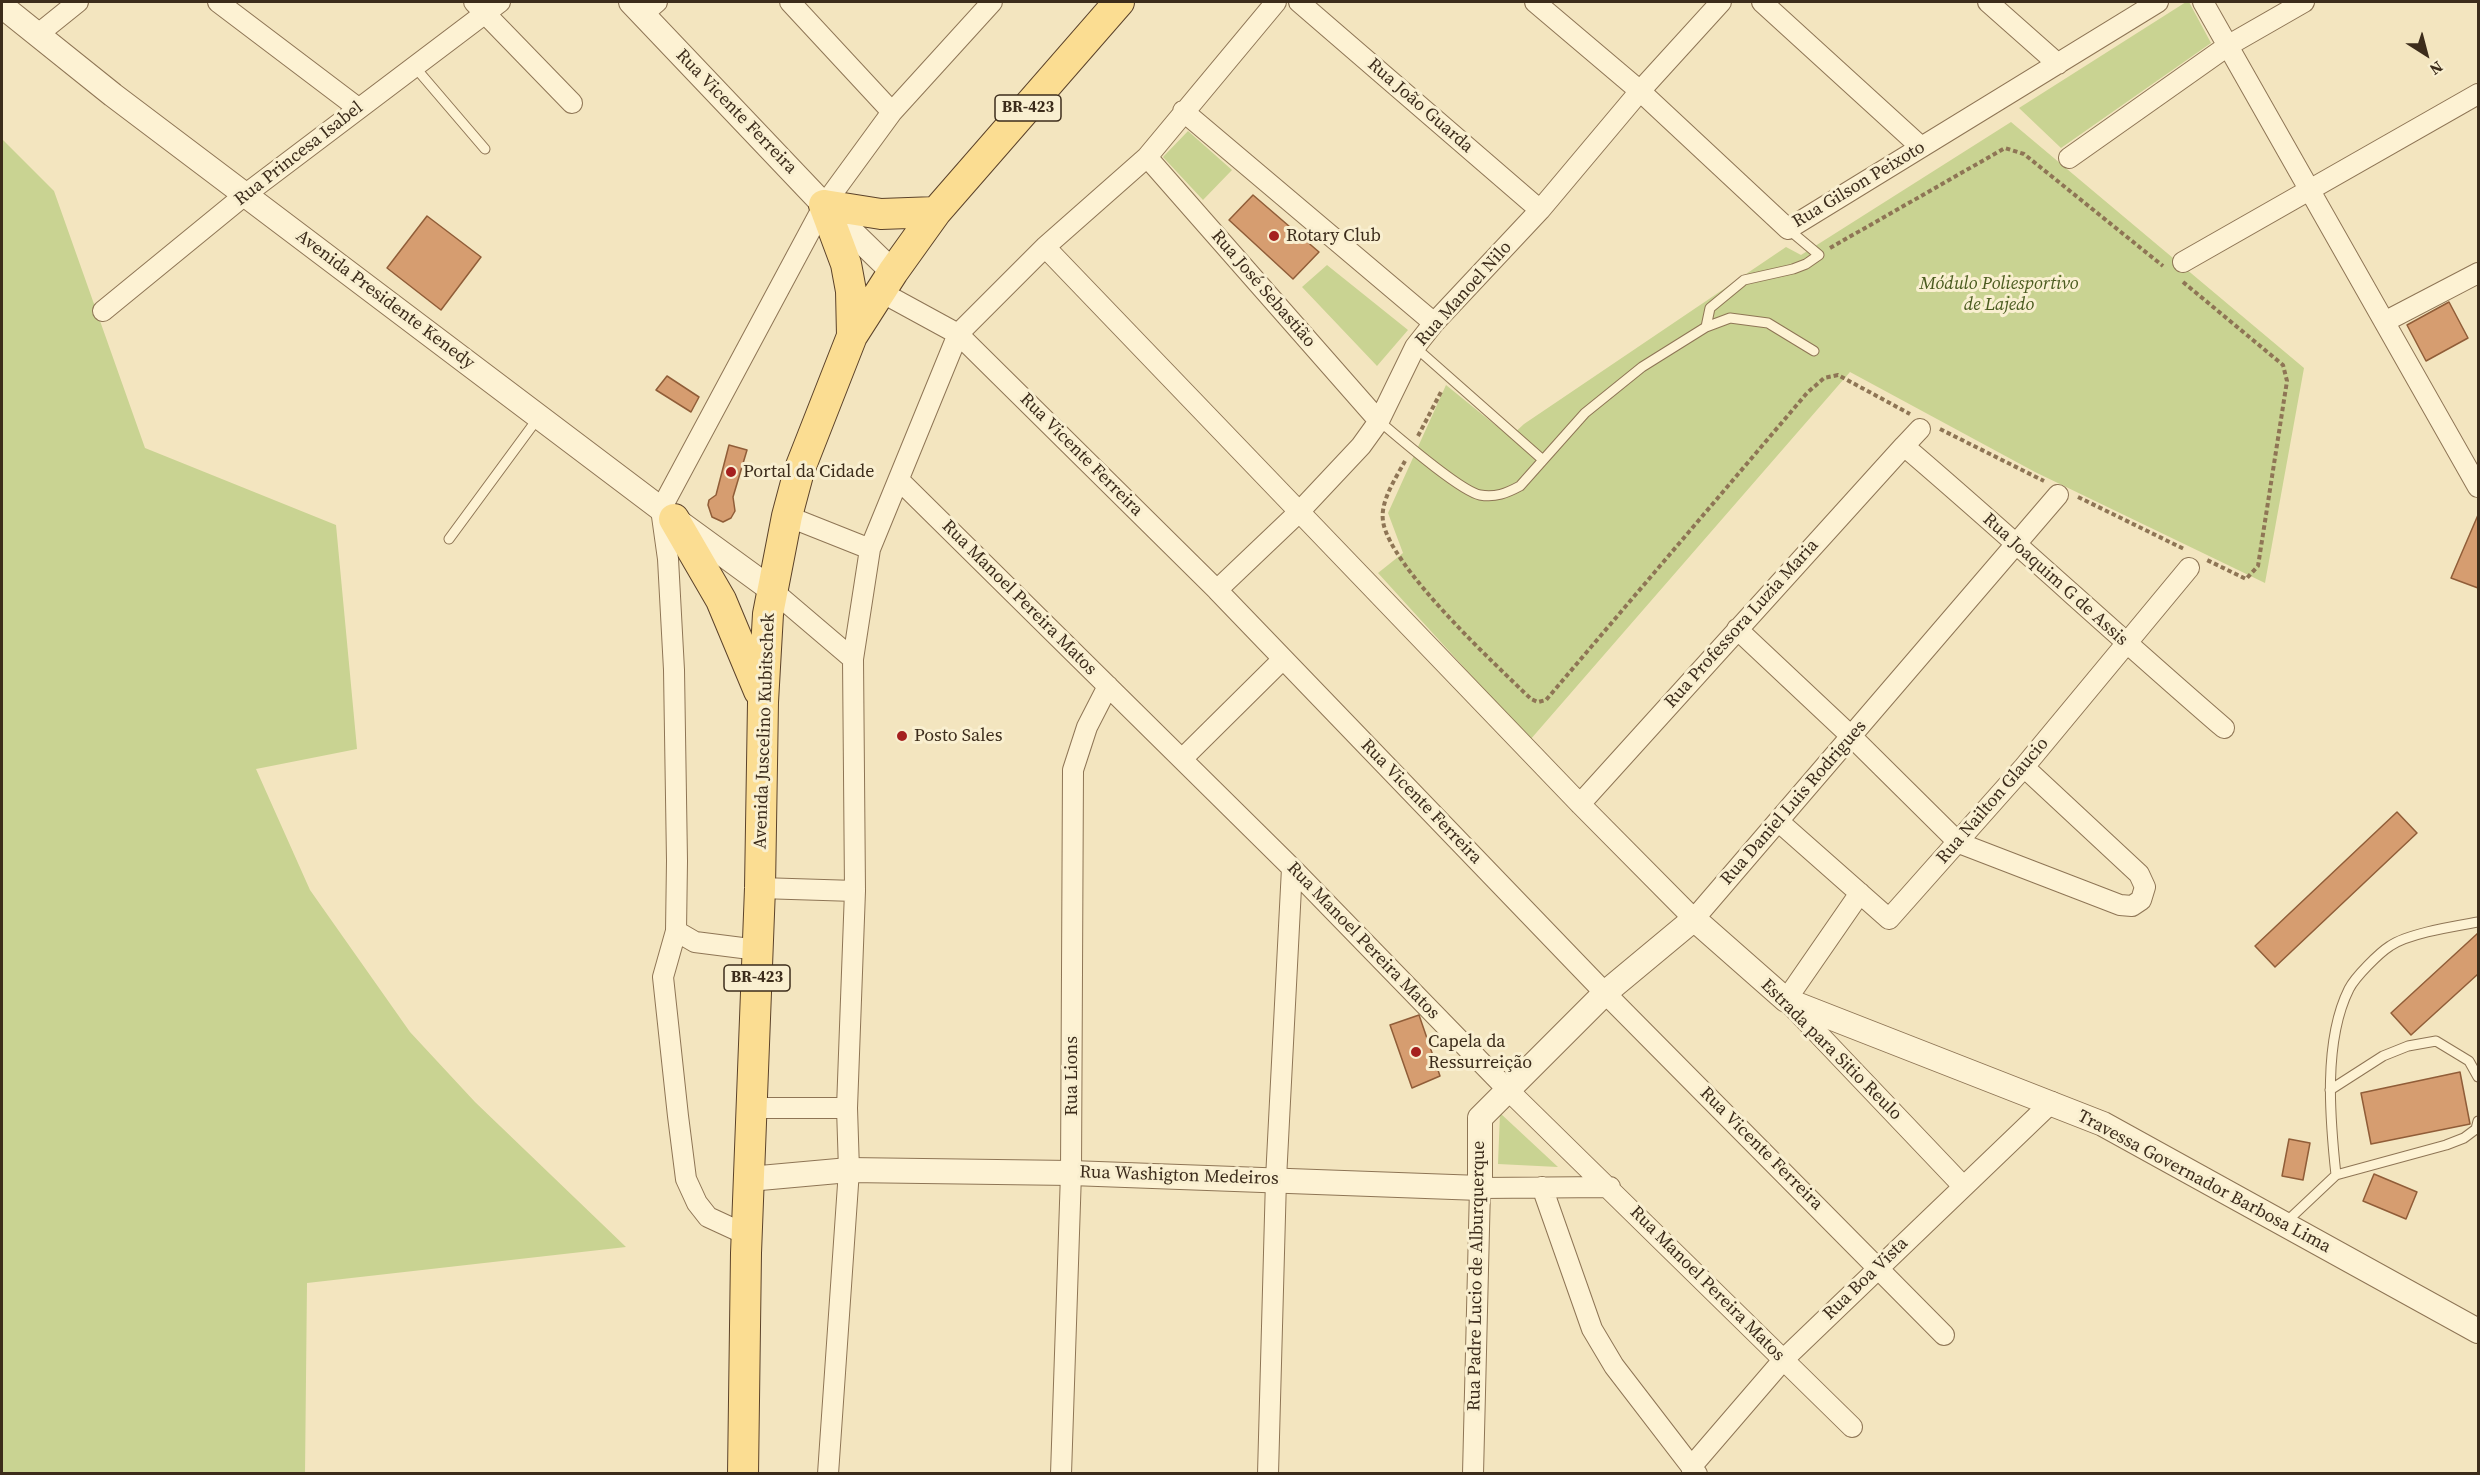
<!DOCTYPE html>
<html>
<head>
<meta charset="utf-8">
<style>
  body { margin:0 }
  #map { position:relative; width:2480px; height:1475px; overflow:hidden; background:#f3e5bf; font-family:"Source Serif 4",serif }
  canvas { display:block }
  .frame { position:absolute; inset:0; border:3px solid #3c2c1b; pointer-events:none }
  .north { position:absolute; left:2396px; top:24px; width:60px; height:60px; -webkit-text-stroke:4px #f9efd0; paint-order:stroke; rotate:144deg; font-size:16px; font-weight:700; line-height:24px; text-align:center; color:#3c2c1b }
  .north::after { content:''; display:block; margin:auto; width:21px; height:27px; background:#3c2c1b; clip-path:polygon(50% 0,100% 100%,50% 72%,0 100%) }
</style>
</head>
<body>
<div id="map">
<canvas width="2480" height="1475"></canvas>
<div class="frame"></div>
<div class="north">N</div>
</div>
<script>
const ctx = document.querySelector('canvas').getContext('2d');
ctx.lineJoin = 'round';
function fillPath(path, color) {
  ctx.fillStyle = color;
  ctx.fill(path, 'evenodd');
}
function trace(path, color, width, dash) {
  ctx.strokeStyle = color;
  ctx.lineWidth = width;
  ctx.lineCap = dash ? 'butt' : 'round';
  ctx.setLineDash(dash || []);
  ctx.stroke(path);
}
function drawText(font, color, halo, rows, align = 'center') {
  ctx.font = font + ' "Source Serif 4",serif';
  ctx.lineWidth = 6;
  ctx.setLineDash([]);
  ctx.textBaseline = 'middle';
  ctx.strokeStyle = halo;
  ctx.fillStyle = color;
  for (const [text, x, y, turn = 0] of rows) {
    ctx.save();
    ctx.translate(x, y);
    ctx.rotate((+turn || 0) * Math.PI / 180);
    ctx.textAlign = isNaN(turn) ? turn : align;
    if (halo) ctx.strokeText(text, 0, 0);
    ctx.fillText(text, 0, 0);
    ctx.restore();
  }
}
fillPath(new Path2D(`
  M2186,2H2189L2211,43L2061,148L2019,108Z
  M2011,122L2304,368L2265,583L2035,472L1850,372L1530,740L1378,573L1403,553L1388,513L1446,385L1510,437L1524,424L1786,247L1801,255Z
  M1188,131L1232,170L1203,200L1163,157Z
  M2,139L54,191L145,448L336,525L357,749L256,769L310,890L410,1032L475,1102L626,1247L307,1283L305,1473H2Z
  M1327,265L1408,330L1377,366L1302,287Z
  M1500,1113L1558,1167L1498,1164Z`), '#c9d392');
const building = new Path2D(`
  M1253,195L1319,252L1293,279L1229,220Z
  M427,216L481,257L441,310L387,268Z
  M2449,302L2468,338L2426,361L2407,325Z
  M667,376L699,397L691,412L656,390Z
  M729,445L747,450L733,497L735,511L731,518L723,522L712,517L708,505L709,500L716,495Z
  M2478,515V588L2451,578Z
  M2397,812L2417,833L2275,967L2255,946Z
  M2478,933V974L2411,1035L2391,1013Z
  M1419,1015L1440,1076L1412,1088L1390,1025Z
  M2460,1072L2470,1124L2371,1144L2361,1093Z
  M2289,1139L2310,1143L2303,1180L2282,1176Z
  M2374,1174L2417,1192L2406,1219L2363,1201Z`);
fillPath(building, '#d69d70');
trace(building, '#905d38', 1.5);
const service = new Path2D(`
  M414,66L485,149
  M1706,327L1710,308L1744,280L1793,269L1806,264L1819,255L1788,229
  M1415,347L1543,460
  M1379,421C1398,437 1460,491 1480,495C1495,498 1507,493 1520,486L1585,413L1642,367L1706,327L1730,318L1768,323L1814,351
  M449,539L538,418
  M2330,1090L2383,1056L2408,1046L2436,1041L2469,1061L2478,1077
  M2336,1175L2446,1145L2464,1138L2476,1129L2478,1121
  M2284,1224L2336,1175C2330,1119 2323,1041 2349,989C2355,977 2379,953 2390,946C2409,933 2456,926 2478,922`);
const minor = new Path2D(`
  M218,2L358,108
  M474,2L572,103
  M790,2L892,112
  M1299,2L1540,210
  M1535,2L1640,91L1788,229L2158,2
  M1762,2L1921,147
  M1988,2L2058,64
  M2203,2L2478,487
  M643,14L657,2
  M37,35L78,2
  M1183,111L1434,323
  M1147,157L1379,421
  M2069,158L2229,45L2304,2
  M1045,247L1580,804L1694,919L2058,495
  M2183,262L2478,94
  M881,292L958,334L1217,590L1605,993L1944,1335
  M103,311L246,194L500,2
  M2386,321L2478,273
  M1920,429L1904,446C2012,538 2116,635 2224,728
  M899,480L1292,868L1508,1090L1852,1427
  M787,516L870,549
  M772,590L853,659
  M1217,590L1299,512L1361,446L1379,421L1415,347L1434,323L1540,210L1640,91L1721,2
  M1737,629L1852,737L1959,843L2120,905L2132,906L2141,900L2145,887L2139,874L2024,767
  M1182,759L1283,659
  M1580,804L1904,446
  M1778,821L1889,919L2024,767L2189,568
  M760,888L855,891
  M1860,893L1786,1000L1963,1186
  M676,931L695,942L758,950
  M752,1108H847
  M1542,1187L1592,1329L1614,1366L1697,1474
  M747,1235L708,1217L697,1203L686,1179L678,1116L663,977L676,931L677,861L674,670L668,559L661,509L824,205L892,112L992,2
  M1691,1467L1784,1359L2052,1102
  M828,1474L849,1170L847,1108L855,891L853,659L870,549L958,334L1045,247L1147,157L1276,2
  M1061,1474L1071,1173L1073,770L1087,727L1108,686
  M1268,1474L1276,1179L1292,868
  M1473,1474L1480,1188L1610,1187`);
const tertiary = new Path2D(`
  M631,2L824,205L893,272
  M2,6L113,95L661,509L772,590
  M749,1179L849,1170L1071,1173L1480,1188V1118L1605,993L1694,919L1786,1000L2103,1124L2478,1331`);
const primary = new Path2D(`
  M824,205L846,264L851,291L852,336
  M824,205L881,214L936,212
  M674,519L721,600L759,691
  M743,1474L746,1253L760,888L763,702L768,614L787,516L799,471L852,336L893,272L936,212L1119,2`);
trace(service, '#8e7555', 11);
trace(minor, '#8e7555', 22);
trace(tertiary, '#8e7555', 26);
trace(primary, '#5b422a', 32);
trace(new Path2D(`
  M1830,248L2005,148L2024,154L2163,266
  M2183,282L2283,365L2287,381L2258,566L2246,579L2207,560
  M1940,429L2044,481
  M1418,436L1442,390
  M1405,461C1396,478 1380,501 1383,521C1389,566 1496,665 1531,699L1538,702L1546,700L1807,393L1824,378L1838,375L1910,414
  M2078,497L2184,549`), '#8e7555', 4, [4.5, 3]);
trace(service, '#fdf2d3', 9);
trace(minor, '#fdf2d3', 20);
trace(tertiary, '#fdf2d3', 24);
trace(primary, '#fbdd92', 30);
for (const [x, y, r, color] of [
  [1274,236,6,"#a5201e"],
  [731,472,6,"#a5201e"],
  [902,736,6,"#a5201e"],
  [1416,1052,6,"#a5201e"]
]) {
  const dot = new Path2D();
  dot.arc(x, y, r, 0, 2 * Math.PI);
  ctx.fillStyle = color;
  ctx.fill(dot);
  trace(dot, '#f9efd0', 2);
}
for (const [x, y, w] of [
  [1028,108,66],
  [757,978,66]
]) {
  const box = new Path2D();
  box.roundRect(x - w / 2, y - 13, w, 26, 4.5);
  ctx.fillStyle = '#f9efd0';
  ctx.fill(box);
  trace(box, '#3c2c1b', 1.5);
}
drawText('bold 16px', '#3c2c1b', null, [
  ["BR-423",1028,108],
  ["BR-423",757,978]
]);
drawText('18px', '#3c2c1b', '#f9efd0', [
  ["Rua João Guarda",1420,106,41],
  ["Rua Vicente Ferreira",736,112,46],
  ["Rua Princesa Isabel",299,154,-38],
  ["Rua Gilson Peixoto",1859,185,-31],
  ["Rua José Sebastião",1263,289,49],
  ["Rua Manoel Nilo",1464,294,-48],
  ["Avenida Presidente Kenedy",385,300,37],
  ["Rua Vicente Ferreira",1081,455,45],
  ["Rua Joaquim G de Assis",2055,580,42],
  ["Rua Manoel Pereira Matos",1019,598,45],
  ["Rua Professora Luzia Maria",1742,624,-48],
  ["Avenida Juscelino Kubitschek",765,731,-88],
  ["Rua Nailton Glaucio",1993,801,-49],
  ["Rua Vicente Ferreira",1421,802,46],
  ["Rua Daniel Luis Rodrigues",1794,803,-49],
  ["Rua Manoel Pereira Matos",1363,941,46],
  ["Estrada para Sitio Reulo",1831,1050,45],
  ["Rua Lions",1072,1076,-90],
  ["Rua Vicente Ferreira",1761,1149,45],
  ["Rua Washigton Medeiros",1179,1176,2],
  ["Travessa Governador Barbosa Lima",2204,1182,28],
  ["Rua Padre Lucio de Alburquerque",1477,1276,-89],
  ["Rua Boa Vista",1866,1279,-44],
  ["Rua Manoel Pereira Matos",1707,1284,45]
]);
drawText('18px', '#3c2c1b', '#f9efd0', [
  ["Rotary Club",1286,236],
  ["Portal da Cidade",743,472],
  ["Posto Sales",914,736],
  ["Capela da",1428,1042],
  ["Ressurreição",1428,1063]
], 'left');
drawText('italic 18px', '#4a5b1f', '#f9efd0', [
  ["Módulo Poliesportivo",1999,284],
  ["de Lajedo",1999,305]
]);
</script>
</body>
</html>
